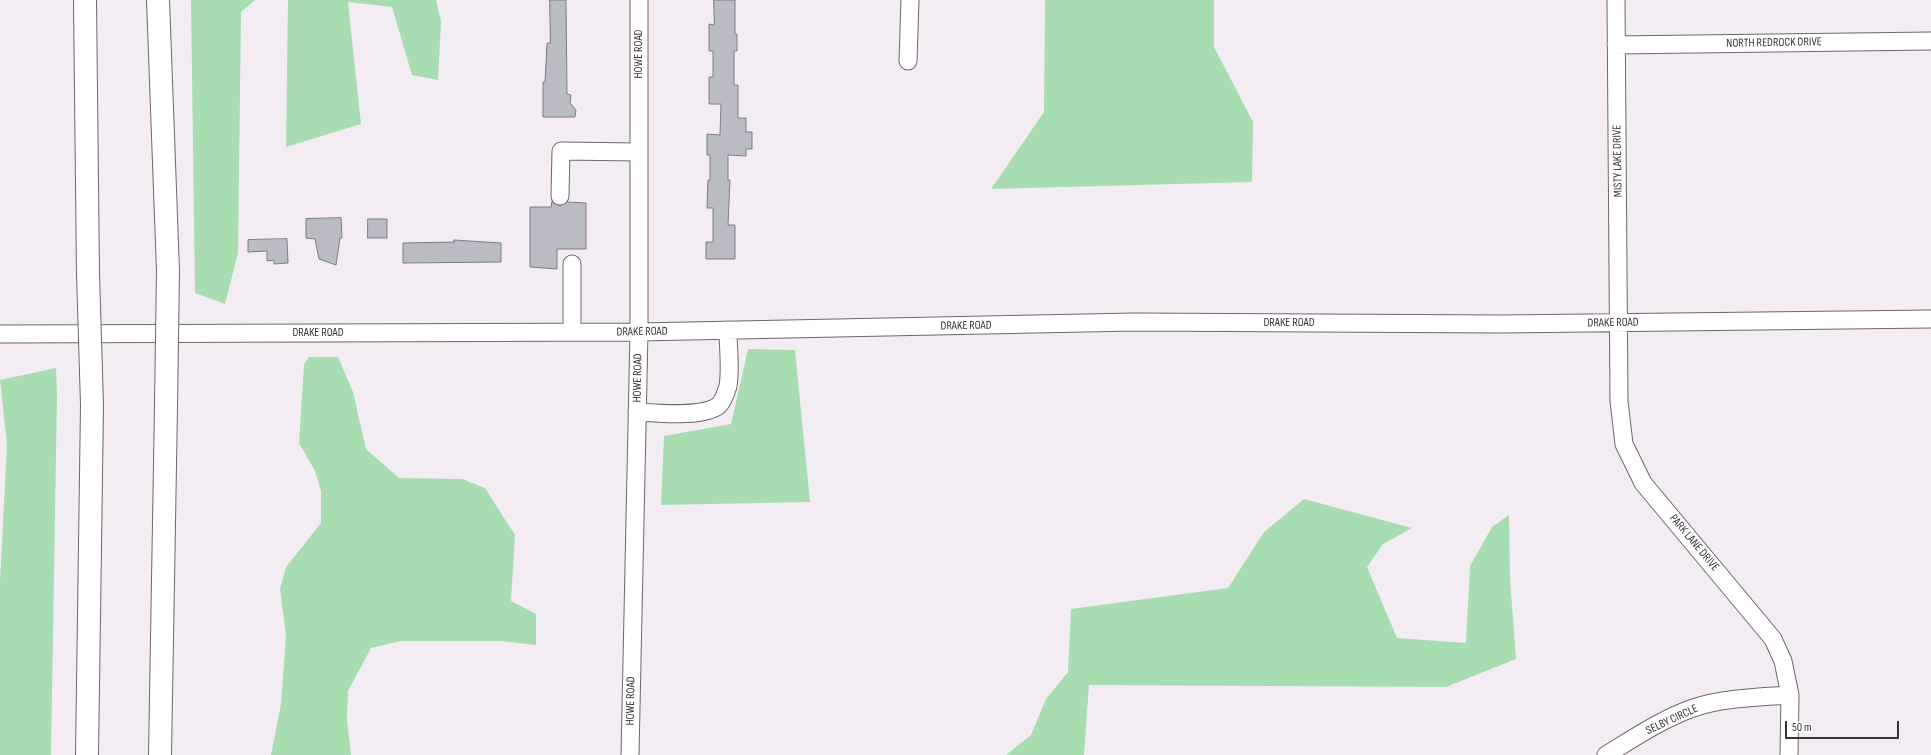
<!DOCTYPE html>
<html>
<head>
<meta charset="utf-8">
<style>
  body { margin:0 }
  #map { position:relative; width:1931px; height:755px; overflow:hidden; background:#f3edf3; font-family:"Sofia Sans Condensed",sans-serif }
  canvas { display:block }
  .scale { position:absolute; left:1785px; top:721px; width:114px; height:18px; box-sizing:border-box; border:2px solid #363436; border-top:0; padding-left:5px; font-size:12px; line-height:14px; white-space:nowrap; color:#363436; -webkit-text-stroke:3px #fff; paint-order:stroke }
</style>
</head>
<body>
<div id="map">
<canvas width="1931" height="755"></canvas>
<div class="scale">50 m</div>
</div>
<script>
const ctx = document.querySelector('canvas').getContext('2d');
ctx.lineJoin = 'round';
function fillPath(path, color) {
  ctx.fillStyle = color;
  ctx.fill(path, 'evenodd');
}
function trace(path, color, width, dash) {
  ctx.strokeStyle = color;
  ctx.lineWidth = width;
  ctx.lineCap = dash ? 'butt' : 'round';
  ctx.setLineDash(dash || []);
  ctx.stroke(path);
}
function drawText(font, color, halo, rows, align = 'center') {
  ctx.font = font + ' "Sofia Sans Condensed",sans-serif';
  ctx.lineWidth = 3;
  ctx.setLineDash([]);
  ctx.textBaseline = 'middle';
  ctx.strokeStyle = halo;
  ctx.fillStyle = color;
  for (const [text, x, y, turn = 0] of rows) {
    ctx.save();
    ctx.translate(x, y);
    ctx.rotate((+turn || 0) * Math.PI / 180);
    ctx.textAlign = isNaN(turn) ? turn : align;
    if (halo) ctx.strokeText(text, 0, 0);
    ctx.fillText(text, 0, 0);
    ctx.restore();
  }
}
fillPath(new Path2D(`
  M191,0H255L241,12L238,253L225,304L195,293Z
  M288,0H436L441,21L438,80L412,75L392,7L348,2L361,124L286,147Z
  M1045,0H1214V47L1253,122L1252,182L991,189L1044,112Z
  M748,349L795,350L810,502L661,505L664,436L731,424Z
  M309,357H338L353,392L366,449L399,478L462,479L485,488L515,535L511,601L536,614V645L500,641H401L371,648L348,691L347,720L351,755H271L281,704L286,636L280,589L286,567L321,523V491L315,471L299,443L304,364Z
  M56,368L57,394L51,755H0V582L7,445L0,380Z
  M1304,499L1412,528L1383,544L1367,567L1397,638L1466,643L1470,566L1492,527L1509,515L1510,578L1516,659L1446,687L1089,685L1084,755H1006L1031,735L1046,699L1068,672L1071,609L1228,588L1264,532Z`), '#a8ddb2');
const building = new Path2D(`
  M550,0H566L567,94L571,95L570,103L576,110L575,117H543V82H545L547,43H550Z
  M714,0H735V34H737V51H734V85H738V118H746V132H752V149H746V156L728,155V180H730L728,225H735V259H706V242H713V208H707L708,180H710V155H707V134L720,135L721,104H709V77H713V51H709V24L714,25Z
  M552,202L560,206L567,202L586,203V249H557V269L530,267V207H551Z
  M341,218L342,238H340L336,265L319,259L315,239L306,238V219Z
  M368,219H387V238H368Z
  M287,239L288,263L274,264V260L267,261V251L248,252V240Z
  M454,240L501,243V262L403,263V243L454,242Z`);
fillPath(building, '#bbbcc3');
trace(building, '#7c7d84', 1);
const minor = new Path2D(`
  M1616,0L1619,401L1624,444L1643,483L1773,639L1783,661L1790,695L1789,755
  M1616,45L1931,41
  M908,61L910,0
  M560,196L561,151L639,152
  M572,332V264
  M0,334L639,332L1134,322L1502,324L1931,319
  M637,412C657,413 704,418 719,405C724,400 726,392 728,386C731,368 728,348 728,330
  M630,755L639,332V0
  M1606,755C1634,738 1662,719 1693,708C1723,698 1759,697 1790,695`);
const highway = new Path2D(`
  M85,0L88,274
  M158,0L168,271
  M87,755L92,405
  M160,755L166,406`);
trace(minor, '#6d676c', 19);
trace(highway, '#6d676c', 24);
trace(minor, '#fff', 17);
trace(highway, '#fff', 22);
const highwayBridge = new Path2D(`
  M88,274L92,405
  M166,406L168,271`);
trace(highwayBridge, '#6d676c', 24, []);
trace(highwayBridge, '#fff', 22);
drawText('12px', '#363436', '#fff', [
  ["NORTH REDROCK DRIVE",1774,43,-1],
  ["HOWE ROAD",639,54,-90],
  ["MISTY LAKE DRIVE",1618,161,-91],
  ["DRAKE ROAD",1289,323],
  ["DRAKE ROAD",1613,323,-1],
  ["DRAKE ROAD",966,326,-1],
  ["DRAKE ROAD",642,332,-1],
  ["DRAKE ROAD",318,333],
  ["HOWE ROAD",638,378,-89],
  ["PARK LANE DRIVE",1694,543,50],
  ["HOWE ROAD",631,701,-89],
  ["SELBY CIRCLE",1672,720,-25]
]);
</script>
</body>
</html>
